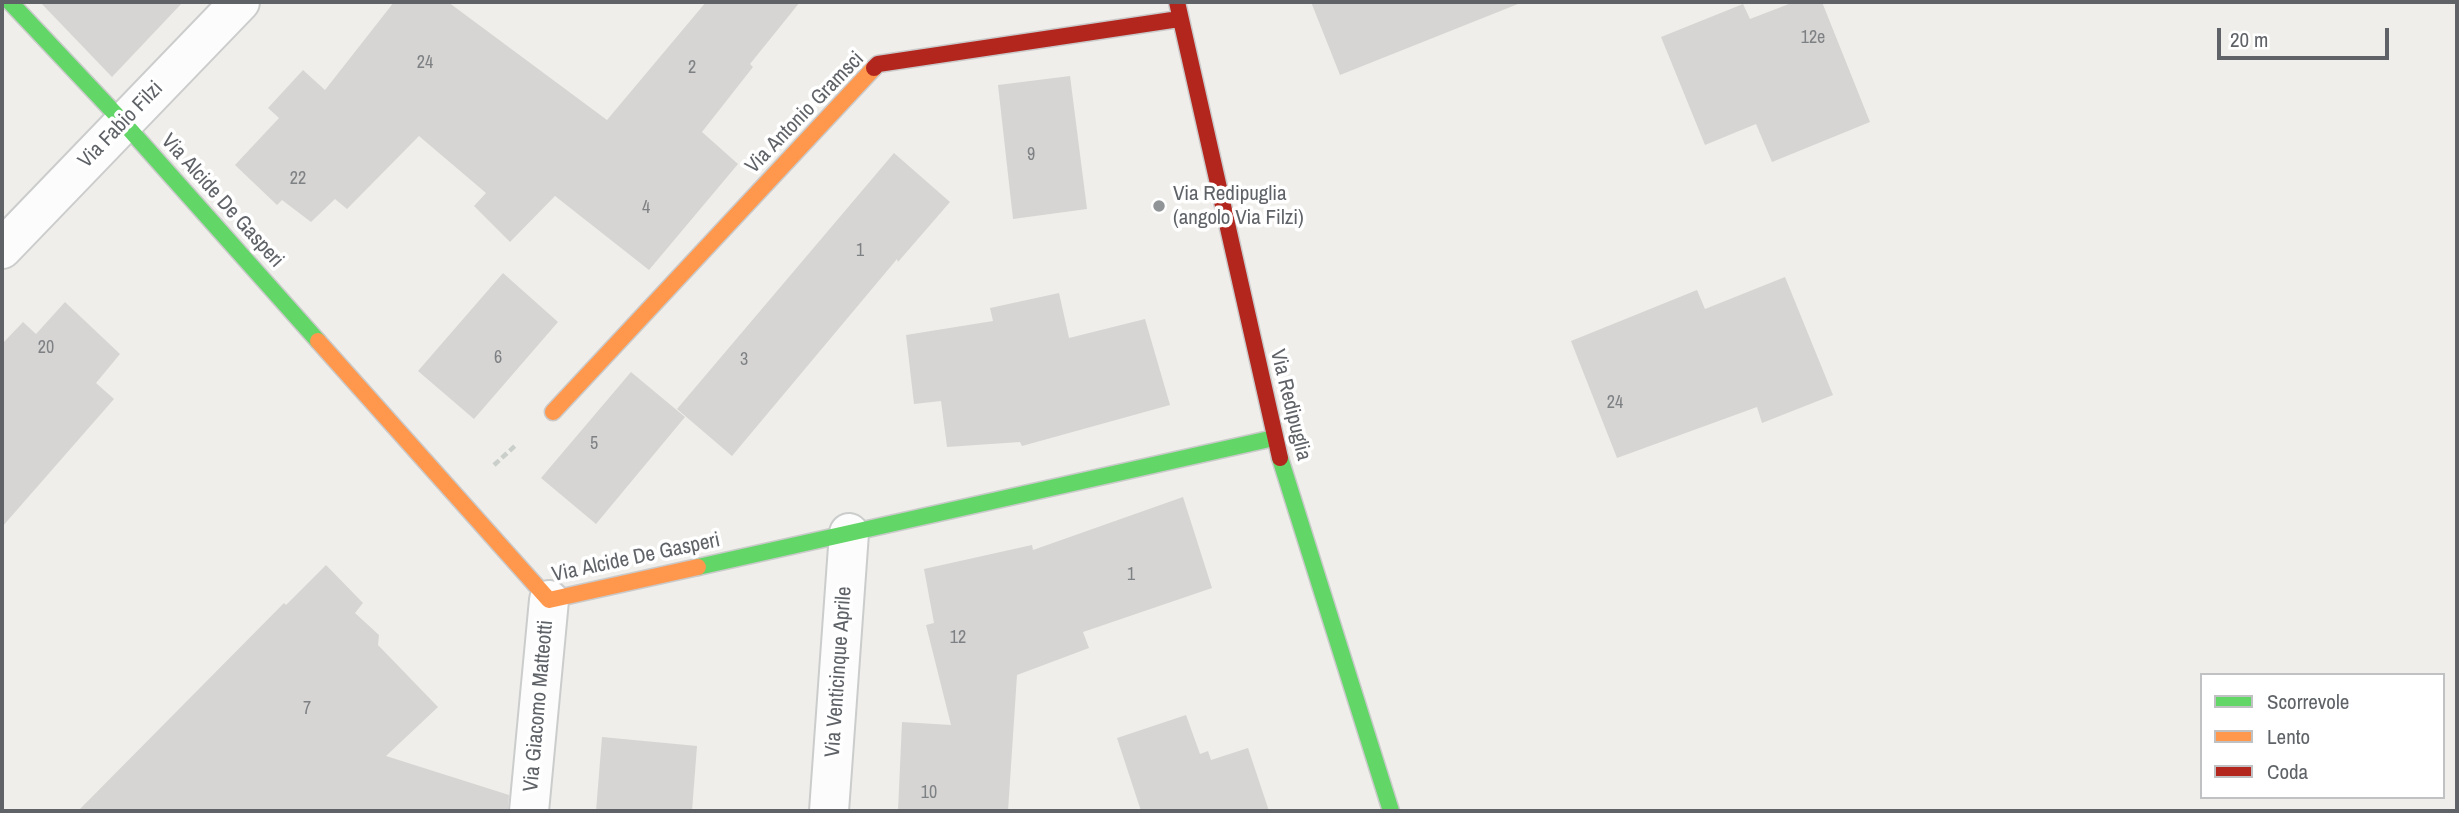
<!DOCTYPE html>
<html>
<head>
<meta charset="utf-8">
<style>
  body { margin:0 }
  #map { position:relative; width:2459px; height:813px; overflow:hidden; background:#efeeea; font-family:"Archivo Narrow",sans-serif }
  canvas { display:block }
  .frame { position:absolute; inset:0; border:4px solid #5f6368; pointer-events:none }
  .legend { position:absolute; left:2200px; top:673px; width:245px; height:126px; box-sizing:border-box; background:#fff; border:2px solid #bfc1c3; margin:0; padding:9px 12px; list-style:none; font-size:21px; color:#5f6368 }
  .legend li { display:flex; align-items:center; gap:14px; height:35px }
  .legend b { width:35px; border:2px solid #bfc1c3 }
  .scale { position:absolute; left:2217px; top:28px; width:172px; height:32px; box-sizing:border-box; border:4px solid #5f6368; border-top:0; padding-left:9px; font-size:21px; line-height:24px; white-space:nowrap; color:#5f6368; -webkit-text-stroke:5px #fff; paint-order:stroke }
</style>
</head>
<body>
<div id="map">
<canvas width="2459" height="813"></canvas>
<div class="frame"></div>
<ul class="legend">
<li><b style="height:9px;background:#63d668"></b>Scorrevole</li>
<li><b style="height:9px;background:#ff974d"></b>Lento</li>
<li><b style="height:9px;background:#b3261e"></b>Coda</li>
</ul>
<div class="scale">20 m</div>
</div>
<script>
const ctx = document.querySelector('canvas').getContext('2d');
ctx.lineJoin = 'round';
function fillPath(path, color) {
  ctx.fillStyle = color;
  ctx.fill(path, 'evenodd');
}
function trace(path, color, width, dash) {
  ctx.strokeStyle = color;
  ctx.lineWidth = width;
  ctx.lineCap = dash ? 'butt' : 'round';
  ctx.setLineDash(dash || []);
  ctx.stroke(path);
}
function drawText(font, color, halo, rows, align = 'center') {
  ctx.font = font + ' "Archivo Narrow",sans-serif';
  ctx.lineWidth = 7;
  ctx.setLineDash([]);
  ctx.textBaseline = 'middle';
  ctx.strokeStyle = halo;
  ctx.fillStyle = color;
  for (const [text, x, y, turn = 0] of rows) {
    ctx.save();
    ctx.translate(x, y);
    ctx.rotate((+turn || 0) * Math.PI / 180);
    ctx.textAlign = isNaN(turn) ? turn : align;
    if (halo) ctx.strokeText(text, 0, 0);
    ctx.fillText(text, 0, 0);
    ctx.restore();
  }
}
fillPath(new Path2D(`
  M40,2H183L112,77Z
  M394,2H448L607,120L706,2H800L750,64L753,67L702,132L738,164L649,270L555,196L510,242L474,206L486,193L419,136L347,209L335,199L311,222L282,200L277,205L235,165L279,118L268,108L303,70L325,90Z
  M1311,2H1517L1518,4L1340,75Z
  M1794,2H1822L1870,122L1772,162L1756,124L1705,145L1661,37L1743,4L1750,19Z
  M1070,76L1087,209L1013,219L998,85Z
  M894,153L950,202L898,262L897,259L732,456L677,409Z
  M503,273L558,322L474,419L418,371Z
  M1785,277L1833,395L1762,423L1757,407L1617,458L1571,341L1697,290L1705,309Z
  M1059,293L1069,338L1145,319L1170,405L1022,446L1020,442L947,447L941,401L914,404L906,335L993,321L990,308Z
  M65,302L120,354L96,383L114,399L2,527V344L23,322L36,334Z
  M631,372L685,417L596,524L541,478Z
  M1183,497L1212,588L1083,632L1089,648L1017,675L1008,811H898L902,722L951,725L926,625L934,623L924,569L1032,545L1033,550Z
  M326,565L363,603L355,613L379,635L378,645L438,707L386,756L509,795L508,811H78L284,603L286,605Z
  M1186,715L1200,754L1208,751L1211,760L1248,748L1269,811H1141L1117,738Z
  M602,737L697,746L692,811H596Z`), '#d6d5d3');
const street = new Path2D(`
  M2,249L240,2
  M529,811L549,600
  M829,811L849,533`);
const fast = new Path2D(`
  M10,2L123,122L318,341
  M1280,458L1391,811
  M698,567L1274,438`);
const slow = new Path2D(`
  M318,341L549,600L698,567
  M553,412L874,68`);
const jam = new Path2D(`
  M1177,2L1280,458
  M874,68L878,64L1179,19`);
trace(street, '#cbcccc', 42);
trace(fast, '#cacacb', 19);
trace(slow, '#cacacb', 19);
trace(jam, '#cacacb', 19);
trace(new Path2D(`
  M494,465L516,445`), '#cacfcc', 4.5, [7, 3.5]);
trace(street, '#fdfcfc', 38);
trace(fast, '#63d668', 16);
trace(slow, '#ff974d', 16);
trace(jam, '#b3261e', 16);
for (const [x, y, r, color] of [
  [1159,206,7,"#919496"]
]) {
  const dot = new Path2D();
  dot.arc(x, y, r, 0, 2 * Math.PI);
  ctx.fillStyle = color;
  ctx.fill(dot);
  trace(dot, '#fff', 2.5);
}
drawText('18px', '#7e8184', null, [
  ["12e",1813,38],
  ["24",425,63],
  ["2",692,68],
  ["9",1031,155],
  ["22",298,179],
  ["4",646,208],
  ["1",860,251],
  ["20",46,348],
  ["6",498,358],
  ["3",744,360],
  ["24",1615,403],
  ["5",594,444],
  ["1",1131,575],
  ["12",958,638],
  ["7",307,709],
  ["10",929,793]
]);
drawText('21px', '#5f6368', '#fff', [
  ["Via Antonio Gramsci",805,113,-46],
  ["Via Fabio Filzi",121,125,-46],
  ["Via Alcide De Gasperi",222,201,48],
  ["Via Redipuglia",1290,405,76],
  ["Via Alcide De Gasperi",636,558,-12],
  ["Via Venticinque Aprile",839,672,-86],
  ["Via Giacomo Matteotti",539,706,-85]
]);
drawText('21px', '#5f6368', '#fff', [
  ["Via Redipuglia",1173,194],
  ["(angolo Via Filzi)",1173,218]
], 'left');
</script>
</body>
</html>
